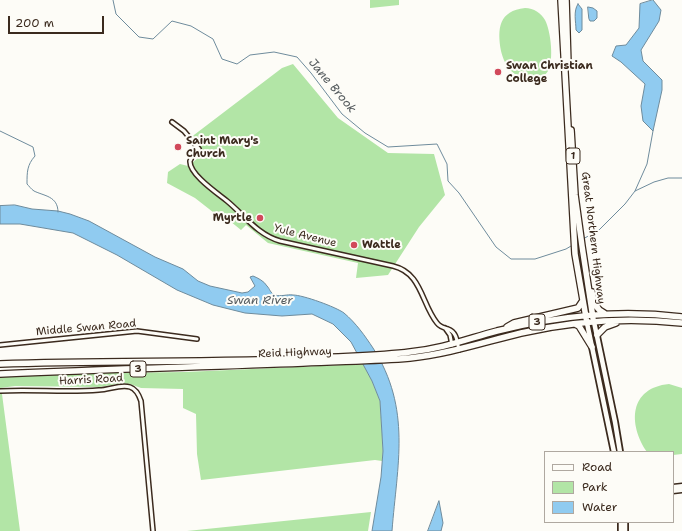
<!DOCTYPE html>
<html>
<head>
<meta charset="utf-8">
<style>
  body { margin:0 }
  #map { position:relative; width:682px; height:531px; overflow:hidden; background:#fdfcf7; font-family:"Shantell Sans",sans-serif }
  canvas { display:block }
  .legend { position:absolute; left:544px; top:451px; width:130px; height:72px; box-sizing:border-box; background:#fdfcf7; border:1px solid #afa8a0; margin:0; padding:5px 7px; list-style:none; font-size:12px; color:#3b2a1e }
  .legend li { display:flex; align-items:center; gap:8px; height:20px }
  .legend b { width:20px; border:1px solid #afa8a0 }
  .scale { position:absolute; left:8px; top:16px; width:96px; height:18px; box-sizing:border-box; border:2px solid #3b2a1e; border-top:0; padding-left:5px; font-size:12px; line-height:14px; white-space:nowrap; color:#3b2a1e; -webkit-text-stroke:3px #fdfcf7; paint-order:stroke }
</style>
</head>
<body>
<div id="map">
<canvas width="682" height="531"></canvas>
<ul class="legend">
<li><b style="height:5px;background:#fdfcf7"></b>Road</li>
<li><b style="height:11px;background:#b2e5a6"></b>Park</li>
<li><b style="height:11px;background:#90cbf0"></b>Water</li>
</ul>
<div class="scale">200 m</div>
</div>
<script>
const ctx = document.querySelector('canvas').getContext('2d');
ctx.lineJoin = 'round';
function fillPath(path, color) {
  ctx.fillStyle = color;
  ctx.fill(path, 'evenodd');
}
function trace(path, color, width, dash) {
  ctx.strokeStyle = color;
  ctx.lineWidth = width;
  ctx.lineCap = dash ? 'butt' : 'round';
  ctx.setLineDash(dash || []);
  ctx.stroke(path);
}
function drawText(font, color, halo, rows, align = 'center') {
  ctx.font = font + ' "Shantell Sans",sans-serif';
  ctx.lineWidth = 4;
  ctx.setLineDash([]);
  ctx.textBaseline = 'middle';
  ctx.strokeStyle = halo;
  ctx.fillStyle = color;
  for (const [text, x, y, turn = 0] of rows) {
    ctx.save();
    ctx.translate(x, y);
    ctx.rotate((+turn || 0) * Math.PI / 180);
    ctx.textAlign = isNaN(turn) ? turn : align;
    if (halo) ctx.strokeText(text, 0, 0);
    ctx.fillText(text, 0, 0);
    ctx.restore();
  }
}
fillPath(new Path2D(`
  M370,0H399V5L370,8Z
  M525,8C534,8 541,13 545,20C551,31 554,61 548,71C545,76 540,78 535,78C516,81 505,68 501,51C497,28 499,11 525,8Z
  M293,64L338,118L388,153L434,154L445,195L419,227L388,275L356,278L358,263L268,243L246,225L241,230L220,213L218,216L195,198L167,183L168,172L180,164L188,166L203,154L190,138L282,68Z
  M363,364L372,381L380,401L383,451L382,461L375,460L201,480L197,454L196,414L183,408V389L141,388L130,384L122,383L100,387L15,386L0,388V375L42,376L43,374L185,372Z
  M669,384L682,388V454L673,455V452H647C628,424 629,388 669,384Z
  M0,394H2L20,531H0Z
  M371,512L368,531H187Z`), '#b2e5a6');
const water = new Path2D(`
  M653,0L661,10L659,21L641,50L643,61L662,80V90L653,131L643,121L641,106L645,84L621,62L612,56L616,46L626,45L639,28L640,4Z
  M578,4L582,9V30L579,33L576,30C576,22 573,11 578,4Z
  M588,7L593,8L597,11V18L594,21H590L589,19Z
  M15,205L32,209L58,211L70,214L89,221L155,257L183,269L198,281L210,286L242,293L248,292L255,286L250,277L253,276C258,278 264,281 267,286C270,289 270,293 275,295C281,297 287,294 293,295C303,295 336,307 344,313C356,323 365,336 373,348C412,409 397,465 392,531H372L381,477L383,451L380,401L372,381L351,342L333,324L312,314L282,316L245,313L213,305L177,290L117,255L73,233L20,224H0V206Z
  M439,501L443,523L441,531H428Z`);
fillPath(water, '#90cbf0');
trace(water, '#6e8b9c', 1);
trace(new Path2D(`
  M113,0L116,14L139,37L153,39L172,21L191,26L213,39L222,59L237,64L250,55L274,52L297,57L311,73L342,114L365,133L388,147L437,144L447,164L448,181L459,193L496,247L511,259H535L566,249L571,246
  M0,131L33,147L35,156C27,165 27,172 27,184C29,186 31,189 34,191C44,196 58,196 58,212
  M635,191L647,164L653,131
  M583,239L599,230L625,204L635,191L654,182L668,178H682`), '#6e8b9c', 1);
const street = new Path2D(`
  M172,122L184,131L199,149L193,155L190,161C189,174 217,193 227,201C244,215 258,235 280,241L393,266C422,273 421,303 437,323C440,327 444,328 448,329C457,332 457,342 459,350
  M445,328L450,335L452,345
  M0,345L137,331L197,339
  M0,391C33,389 66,393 99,390C109,390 120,384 130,387C136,389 139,395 141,401L153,531`);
const secondary = new Path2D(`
  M673,487L682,486
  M673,491L682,490`);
const primary = new Path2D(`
  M594,322L615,422L620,452
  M587,323L614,452
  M621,531V522
  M625,531V522`);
const highway = new Path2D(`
  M561,0L575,254L587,323
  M566,0L568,65
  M571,130L575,195L582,246L593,318
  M592,292C594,301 595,309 604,313
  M575,324L579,326L592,347
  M507,327L514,323L578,308L582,302
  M597,335L605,327L616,323
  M0,364C106,360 212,363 317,358C348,356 380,356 410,352C442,349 467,339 497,331C559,316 618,309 682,317
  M0,374C101,369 202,367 303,363C339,361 375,361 410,358C448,354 484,342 521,333C573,321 629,317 682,323`);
trace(street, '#3b2a1e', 6);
trace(secondary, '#3b2a1e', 7);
trace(primary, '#3b2a1e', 8);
trace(highway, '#3b2a1e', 8);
trace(street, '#fdfcf7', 3);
trace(secondary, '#fdfcf7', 4);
trace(primary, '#fdfcf7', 4.5);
trace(highway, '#fdfcf7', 5.5);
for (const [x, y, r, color] of [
  [498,72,4,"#d1495b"],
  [178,147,4,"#d1495b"],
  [260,218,4,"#d1495b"],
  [354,245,4,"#d1495b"]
]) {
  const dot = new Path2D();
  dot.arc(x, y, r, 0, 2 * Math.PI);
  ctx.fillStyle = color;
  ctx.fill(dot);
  trace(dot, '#fdfcf7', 1.5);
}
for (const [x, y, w] of [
  [573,156,14],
  [537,322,16],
  [138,369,16]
]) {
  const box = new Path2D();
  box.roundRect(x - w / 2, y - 8, w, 16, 3);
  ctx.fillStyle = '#fdfcf7';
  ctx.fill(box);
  trace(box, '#3b2a1e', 1);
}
drawText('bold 10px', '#3b2a1e', null, [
  ["1",573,156],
  ["3",537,322],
  ["3",138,369]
]);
drawText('bold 11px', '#3b2a1e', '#fdfcf7', [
  ["Swan Christian",506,66],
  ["College",506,79],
  ["Saint Mary's",186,141],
  ["Church",186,154],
  ["Myrtle",252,218,"right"],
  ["Wattle",362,245]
], 'left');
drawText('11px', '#3b2a1e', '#fdfcf7', [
  ["Yule Avenue",305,236,14],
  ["Great Northern Highway",593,238,83],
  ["Middle Swan Road",86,328,-5],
  ["Reid Highway",295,353,-2],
  ["Harris Road",91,380,-3]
]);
drawText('italic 12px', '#545a5d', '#fdfcf7', [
  ["Jane Brook",332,86,50],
  ["Swan River",260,301]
]);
</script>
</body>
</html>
